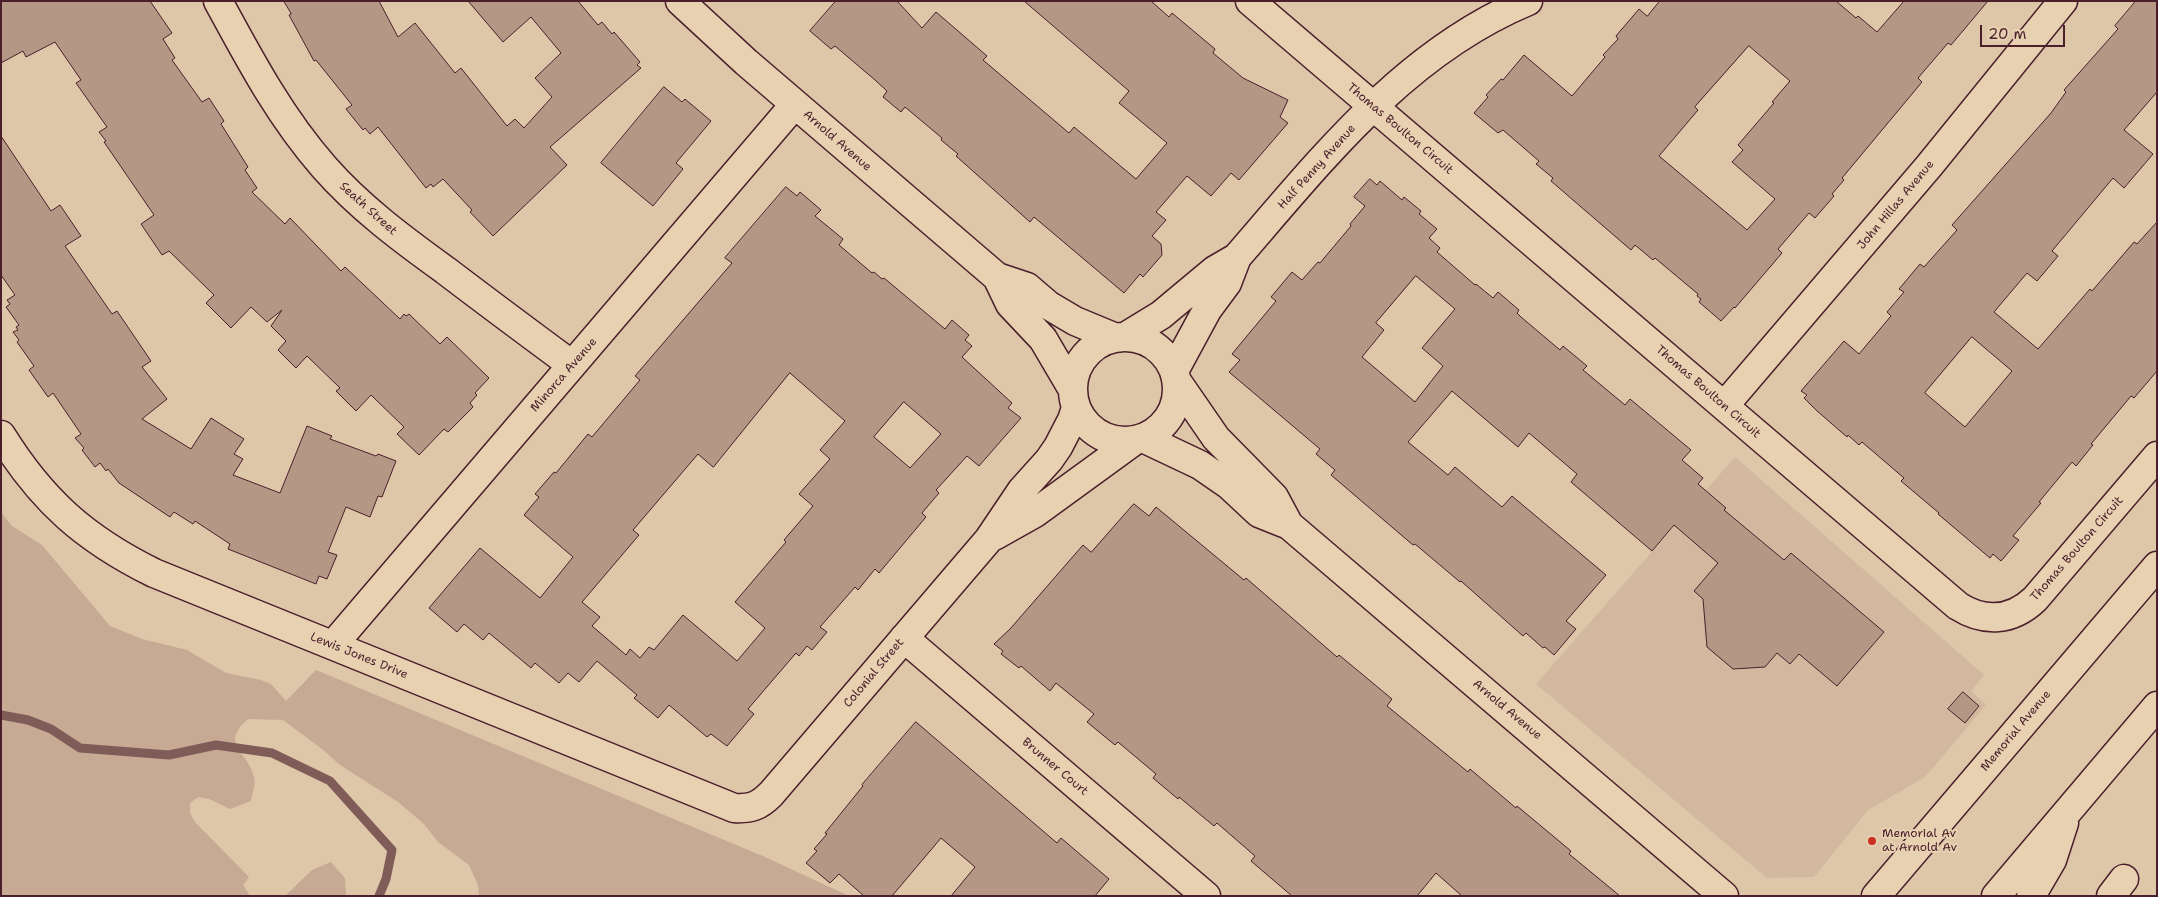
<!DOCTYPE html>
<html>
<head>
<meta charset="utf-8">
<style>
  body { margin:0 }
  #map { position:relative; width:2158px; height:897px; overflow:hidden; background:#dec6a9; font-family:"Shantell Sans",sans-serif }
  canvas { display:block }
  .frame { position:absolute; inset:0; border:2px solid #4a1f2b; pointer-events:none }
  .scale { position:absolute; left:1980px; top:25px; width:85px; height:22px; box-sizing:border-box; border:2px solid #4a1f2b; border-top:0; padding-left:6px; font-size:15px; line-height:18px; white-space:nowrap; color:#4a1f2b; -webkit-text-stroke:4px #e8d1b1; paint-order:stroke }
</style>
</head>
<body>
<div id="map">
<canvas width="2158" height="897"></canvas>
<div class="frame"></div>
<div class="scale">20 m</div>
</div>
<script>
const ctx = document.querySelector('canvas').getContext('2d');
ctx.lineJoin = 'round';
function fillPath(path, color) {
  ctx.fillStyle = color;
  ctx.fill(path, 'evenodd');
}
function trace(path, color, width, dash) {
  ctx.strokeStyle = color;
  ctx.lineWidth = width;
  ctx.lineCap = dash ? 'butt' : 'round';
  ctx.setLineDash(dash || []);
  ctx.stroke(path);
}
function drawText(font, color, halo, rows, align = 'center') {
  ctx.font = font + ' "Shantell Sans",sans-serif';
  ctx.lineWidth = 4;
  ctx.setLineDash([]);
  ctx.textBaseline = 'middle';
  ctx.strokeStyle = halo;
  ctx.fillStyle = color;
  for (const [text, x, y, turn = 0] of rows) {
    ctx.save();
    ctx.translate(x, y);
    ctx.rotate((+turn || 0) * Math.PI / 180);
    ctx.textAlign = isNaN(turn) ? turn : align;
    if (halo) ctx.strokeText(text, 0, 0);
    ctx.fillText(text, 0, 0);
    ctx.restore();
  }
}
fillPath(new Path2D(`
  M1735,457L1984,675L1971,691L1986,705L1925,777L1868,810L1814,877L1767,878L1536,684Z`), '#d1b89e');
fillPath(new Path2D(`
  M1,512L12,526L42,545L110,626L142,639L187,650L226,673L261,680L271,684L286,701L316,670L765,857L849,896H479L478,885L469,865L438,842L424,824L398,802L340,765L322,749L283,720L248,719C218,745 250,753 254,777C256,784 252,794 251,801L230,809L209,799L198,797L190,803V813L195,822L249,877L243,885L250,896H1Z
  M331,862L345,878L346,896H285L312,870Z`), '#c6aa94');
trace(new Path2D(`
  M1,715L28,720L51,729L80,748L169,755L216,745L272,753L330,781L392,850L386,879L379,896`), '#805c59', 9);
const building = new Path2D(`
  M1,1H150L172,33L163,39L175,58L172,60L202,102L209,98L224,121L221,124L248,167L245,170L257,188L252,192L285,224L290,218L341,271L345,267L400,319L404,314L406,316L409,314L440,344L447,337L489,378L475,393L477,395L470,403L473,407L448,432L444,429L419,455L397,434L404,427L371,395L356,411L336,391L340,388L307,356L296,368L278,350L286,341L271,326L282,310L267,322L251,307L231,328L206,303L214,295L169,251L162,255L141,224L154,215L104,142L106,141L99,132L107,127L76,83L81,80L55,42L26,57L23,51L1,63Z
  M284,1H379L398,37L415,23L455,73L461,68L507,126L515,119L524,128L552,97L535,78L561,53L531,17L503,42L468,1H578L598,25L602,22L612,34L614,32L640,62L637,65L641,68L550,147L567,165L493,236L470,212L472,210L443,179L433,187L431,184L426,188L378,127L370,134L365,128L363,130L346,109L352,105L316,60L314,61L289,15L291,14Z
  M836,1H897L922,28L936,12L987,56L983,60L1069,133L1074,127L1136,179L1167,143L1119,103L1129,91L1024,1H1151L1169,17L1172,13L1215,49L1213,53L1243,78L1288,100L1280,117L1288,123L1239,180L1231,173L1211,196L1187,176L1156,212L1166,220L1152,236L1161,244L1162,255L1143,277L1140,274L1124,293L1034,217L1030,222L956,156L958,154L941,140L942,138L905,107L901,112L883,97L887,91L875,80L835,46L831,49L810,31Z
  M1660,1H1836L1856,18L1858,16L1877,32L1904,1H1988L1951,45L1948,43L1918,78L1922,82L1842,178L1844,180L1832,194L1834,196L1815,218L1809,213L1778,249L1782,253L1735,308L1734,307L1721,321L1699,302L1701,299L1697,296L1698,294L1655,258L1653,260L1635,245L1631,250L1551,181L1553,178L1536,164L1539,161L1503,130L1498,133L1474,113L1488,97L1486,95L1501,79L1503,80L1524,55L1572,96L1605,57L1603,55L1618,39L1616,36L1639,9L1647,16ZM1749,46L1790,81L1772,102L1774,103L1738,145L1743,150L1732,162L1775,199L1747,230L1659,156L1698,110L1695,107Z
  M2136,1H2157V92L2124,130L2153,154L2124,188L2113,178L2052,251L2058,256L2037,281L2027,273L1994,312L2038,349L2090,289L2092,291L2134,242L2137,244L2157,222V371L2134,398L2131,396L2091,444L2093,445L2076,466L2072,462L2039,502L2041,503L2013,536L2019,540L2001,561L1993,554L1990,558L1938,514L1939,513L1901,481L1904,478L1862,442L1859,445L1848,435L1847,437L1816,410L1804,398L1807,395L1801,391L1844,341L1859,354L1891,316L1887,312L1904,292L1899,289L1920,264L1924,267L1957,230L1952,225L2051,113L2066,92L2064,90L2118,29L2115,26ZM1972,337L2012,371L1965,427L1925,393Z
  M664,87L682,102L685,99L711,121L676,163L683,169L653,206L601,163Z
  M1,136L51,211L60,205L81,236L65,246L112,314L117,311L151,361L142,367L167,399L142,419L191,449L211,418L244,439L234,454L243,459L233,475L280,493L307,426L332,436L330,439L376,456L378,454L396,461L382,497L378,496L370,517L346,507L328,552L337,555L327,579L319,576L316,584L228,549L230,544L195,521L193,524L174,512L170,517L119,483L108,469L106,471L100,463L95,467L82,450L84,448L75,438L81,434L53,393L48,397L29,370L34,366L17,342L19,340L13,332L18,330L16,327L19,325L6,307L10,304L7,300L15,295L1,275Z
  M1370,179L1377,185L1380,181L1402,200L1404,197L1421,211L1419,214L1437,229L1429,238L1440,248L1437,252L1475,285L1476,284L1493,298L1498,292L1519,310L1517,313L1521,317L1560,350L1563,346L1587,366L1583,370L1625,405L1630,399L1691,450L1682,460L1703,478L1698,484L1726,508L1724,510L1784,560L1791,553L1884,632L1837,686L1799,654L1790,664L1777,653L1765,667L1733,669L1707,647L1703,599L1694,591L1718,563L1674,525L1652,551L1571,482L1577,474L1529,433L1518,447L1452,391L1408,442L1448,475L1455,467L1502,507L1512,496L1606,575L1566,621L1576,629L1554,655L1545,647L1543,648L1526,633L1523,636L1461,581L1460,582L1415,544L1413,545L1331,475L1335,470L1316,454L1320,449L1229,372L1240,360L1232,354L1276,301L1271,297L1292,272L1302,280L1318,262L1320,263L1351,226L1350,224L1365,206L1354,197ZM1416,276L1455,309L1422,348L1443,366L1415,402L1362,357L1384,330L1376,323Z
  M786,187L797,196L800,192L821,210L815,216L843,239L839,245L872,273L874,272L882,279L884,278L945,329L952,320L969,335L965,340L972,346L962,357L1012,403L1008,408L1021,418L979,466L967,456L936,490L939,493L922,513L926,517L879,573L875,569L858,590L855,587L820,627L827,632L812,650L807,646L799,656L796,653L748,709L754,714L727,746L711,734L707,737L669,705L658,718L634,698L637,695L597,661L579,682L568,673L559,683L535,663L531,668L489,633L483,640L464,624L457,632L429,608L480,548L540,598L573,557L524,515L539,497L535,494L554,472L556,473L588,434L592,437L640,380L635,376L732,263L725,258ZM790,373L845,421L820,450L830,459L799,494L813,506L784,540L786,542L735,602L765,628L737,661L683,615L654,650L649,647L640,658L630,649L626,655L592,626L600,617L582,602L639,535L633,530L698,454L713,467ZM904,402L941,434L910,468L874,437Z
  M1134,504L1149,516L1156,507L1244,580L1246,578L1337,657L1339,655L1392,699L1387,706L1468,772L1470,769L1516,808L1517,806L1571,851L1569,854L1620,896H1462L1436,873L1417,896H1292L1251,861L1255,856L1217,823L1214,826L1179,797L1178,799L1153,778L1156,774L1118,742L1115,745L1087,722L1094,714L1056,683L1050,691L1021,666L1019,668L1001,654L1003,651L994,644L1010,629L1083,545L1091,552Z
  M1963,692L1979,706L1965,723L1948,709Z
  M916,722L1057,843L1061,838L1109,879L1095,896H951L975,867L941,838L892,896H864L839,874L830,883L806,863L817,851L814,849L827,834L825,833L863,786L862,785Z`);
fillPath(building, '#b49785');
trace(building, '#4a1f2b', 1);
const minor = new Path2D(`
  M218,1C250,60 280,117 324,167C359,207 402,239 445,270C487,302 530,334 572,365
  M680,1L746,62L997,277L1027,287L1048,305L1075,321L1116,338
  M1250,1L1958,606C1985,623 2012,621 2035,599L2157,456
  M997,277L1010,304L1043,339L1073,390
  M1073 389a52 52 0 1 1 104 0a52 52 0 1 1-104 0Z
  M1125,337L1161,315L1215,270L1234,259
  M1174,371L1207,310L1227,283L1237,257C1322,159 1405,52 1528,1
  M1176,380L1216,438L1274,497L1289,525
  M1724,406L1929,166L2063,1
  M1,435C42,501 85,539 154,573L734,808C751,809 759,806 771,794L989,539L1022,490L1049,460L1058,447L1072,420L1076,408
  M1143,438L1200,465L1229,485L1259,513L1289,525L1724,896
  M994,536L1035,513L1134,441
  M904,638L1206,896
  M333,645L795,104
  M2111,896L2124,879`);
const major = new Path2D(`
  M1876,896L2157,566
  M1996,896L2157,706
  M2031,896L2052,860L2064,823`);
trace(minor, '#4a1f2b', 31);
trace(major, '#4a1f2b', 31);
trace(minor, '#e8d1b1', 28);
trace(major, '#e8d1b1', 28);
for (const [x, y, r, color] of [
  [1872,841,5,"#c8321e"]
]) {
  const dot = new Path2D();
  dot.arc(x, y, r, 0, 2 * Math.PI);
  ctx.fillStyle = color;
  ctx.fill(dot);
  trace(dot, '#e8d1b1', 2);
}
drawText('12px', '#4a1f2b', '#e8d1b1', [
  ["Thomas Boulton Circuit",1400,129,40],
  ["Arnold Avenue",837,141,41],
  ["Half Penny Avenue",1317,167,-48],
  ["John Hillas Avenue",1896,205,-50],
  ["Seath Street",368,209,42],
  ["Minorca Avenue",564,375,-49],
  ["Thomas Boulton Circuit",1708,392,41],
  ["Thomas Boulton Circuit",2077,549,-49],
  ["Lewis Jones Drive",359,656,22],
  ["Colonial Street",874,673,-50],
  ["Arnold Avenue",1507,710,40],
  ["Memorial Avenue",2016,731,-50],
  ["Brunner Court",1055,767,40]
]);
drawText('12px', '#4a1f2b', '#e8d1b1', [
  ["Memorial Av",1882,834],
  ["at Arnold Av",1882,848]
], 'left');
</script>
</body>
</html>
